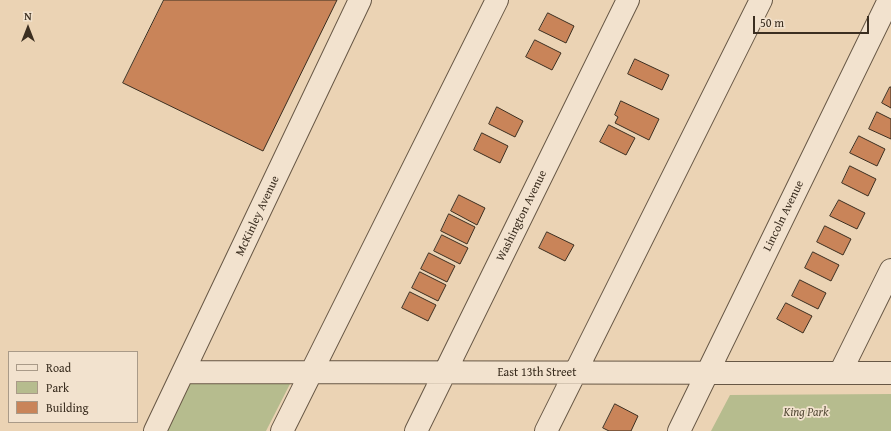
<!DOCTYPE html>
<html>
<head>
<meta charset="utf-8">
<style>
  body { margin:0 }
  #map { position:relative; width:891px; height:431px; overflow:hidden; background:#ebd3b4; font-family:"Gentium Book Plus",serif }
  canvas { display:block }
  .legend { position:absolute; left:8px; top:351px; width:130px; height:72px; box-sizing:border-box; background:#f2e2ce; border:1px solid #a99a88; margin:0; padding:5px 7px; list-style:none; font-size:12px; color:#3b2e20 }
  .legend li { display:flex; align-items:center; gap:8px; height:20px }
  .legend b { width:20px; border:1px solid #a99a88 }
  .north { position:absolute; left:8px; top:8px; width:40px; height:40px; -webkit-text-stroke:3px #f2e2ce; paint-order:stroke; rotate:0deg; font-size:11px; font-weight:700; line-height:16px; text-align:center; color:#3b2e20 }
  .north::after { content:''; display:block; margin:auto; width:14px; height:18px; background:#3b2e20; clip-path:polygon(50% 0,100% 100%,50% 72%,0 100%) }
  .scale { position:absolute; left:753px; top:16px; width:116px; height:18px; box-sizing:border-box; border:2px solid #3b2e20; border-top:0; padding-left:5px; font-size:12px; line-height:14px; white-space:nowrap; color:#3b2e20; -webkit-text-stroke:3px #f2e2ce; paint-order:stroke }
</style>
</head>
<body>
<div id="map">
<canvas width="891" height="431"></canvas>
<ul class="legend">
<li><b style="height:5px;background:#f2e2ce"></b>Road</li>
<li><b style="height:11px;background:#b6bc8e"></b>Park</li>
<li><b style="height:11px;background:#c98459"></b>Building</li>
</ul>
<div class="north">N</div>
<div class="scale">50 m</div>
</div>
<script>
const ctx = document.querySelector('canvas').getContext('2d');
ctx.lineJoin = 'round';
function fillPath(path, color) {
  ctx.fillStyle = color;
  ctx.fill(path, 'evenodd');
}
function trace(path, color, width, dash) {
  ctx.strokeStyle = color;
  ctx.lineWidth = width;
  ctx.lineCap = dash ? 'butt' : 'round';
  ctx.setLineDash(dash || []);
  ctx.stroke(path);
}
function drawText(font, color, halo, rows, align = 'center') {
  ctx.font = font + ' "Gentium Book Plus",serif';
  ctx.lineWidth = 3.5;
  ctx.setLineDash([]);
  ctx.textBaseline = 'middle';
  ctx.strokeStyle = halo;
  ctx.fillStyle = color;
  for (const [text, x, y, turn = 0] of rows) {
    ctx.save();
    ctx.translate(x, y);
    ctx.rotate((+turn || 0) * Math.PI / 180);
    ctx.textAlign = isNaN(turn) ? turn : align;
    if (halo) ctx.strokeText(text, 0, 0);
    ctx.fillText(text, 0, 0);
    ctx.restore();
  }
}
fillPath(new Path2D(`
  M190,381L291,382L266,431H166Z
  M891,394V431H711L730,395Z`), '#b6bc8e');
const building = new Path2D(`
  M164,0H337L263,151L123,83Z
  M548,13L574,26L566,43L539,30Z
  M535,40L561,53L552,70L526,57Z
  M635,59L669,75L662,90L628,74Z
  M890,87H891V108L882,103Z
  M621,101L659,119L649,140L615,123L618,117L615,115Z
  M497,107L523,121L515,137L489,124Z
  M877,112L891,119V139L869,129Z
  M609,125L635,138L626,155L600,142Z
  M482,133L508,146L500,163L474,150Z
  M859,136L885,149L877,166L850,153Z
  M850,166L876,179L868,196L842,183Z
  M459,195L485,208L477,225L451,211Z
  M839,200L865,213L857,229L830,216Z
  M449,214L475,227L467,244L441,231Z
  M825,226L851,239L843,255L817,242Z
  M547,232L574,245L565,261L539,248Z
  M442,235L468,248L460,264L434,251Z
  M813,252L839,265L831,281L805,268Z
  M429,253L455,266L447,282L421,269Z
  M420,272L446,285L438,301L412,288Z
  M800,280L826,293L818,309L792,296Z
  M410,292L436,305L428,321L402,308Z
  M786,303L812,316L803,333L777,319Z
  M615,404L638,416L631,431H609L603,428Z`);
fillPath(building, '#c98459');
trace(building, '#3b2e20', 1);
const minor = new Path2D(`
  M183,372L891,373
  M840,373L891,270
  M155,431L360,0
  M282,431L497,0
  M416,431L628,0
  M546,431L761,0
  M679,431L889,0`);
trace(minor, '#675745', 24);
trace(minor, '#f2e2ce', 22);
drawText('12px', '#3b2e20', '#f2e2ce', [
  ["McKinley Avenue",258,216,-65],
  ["Washington Avenue",522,216,-64],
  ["Lincoln Avenue",784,216,-64],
  ["East 13th Street",537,373]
]);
drawText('italic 12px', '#544a36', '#f2e2ce', [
  ["King Park",806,413]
]);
</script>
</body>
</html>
